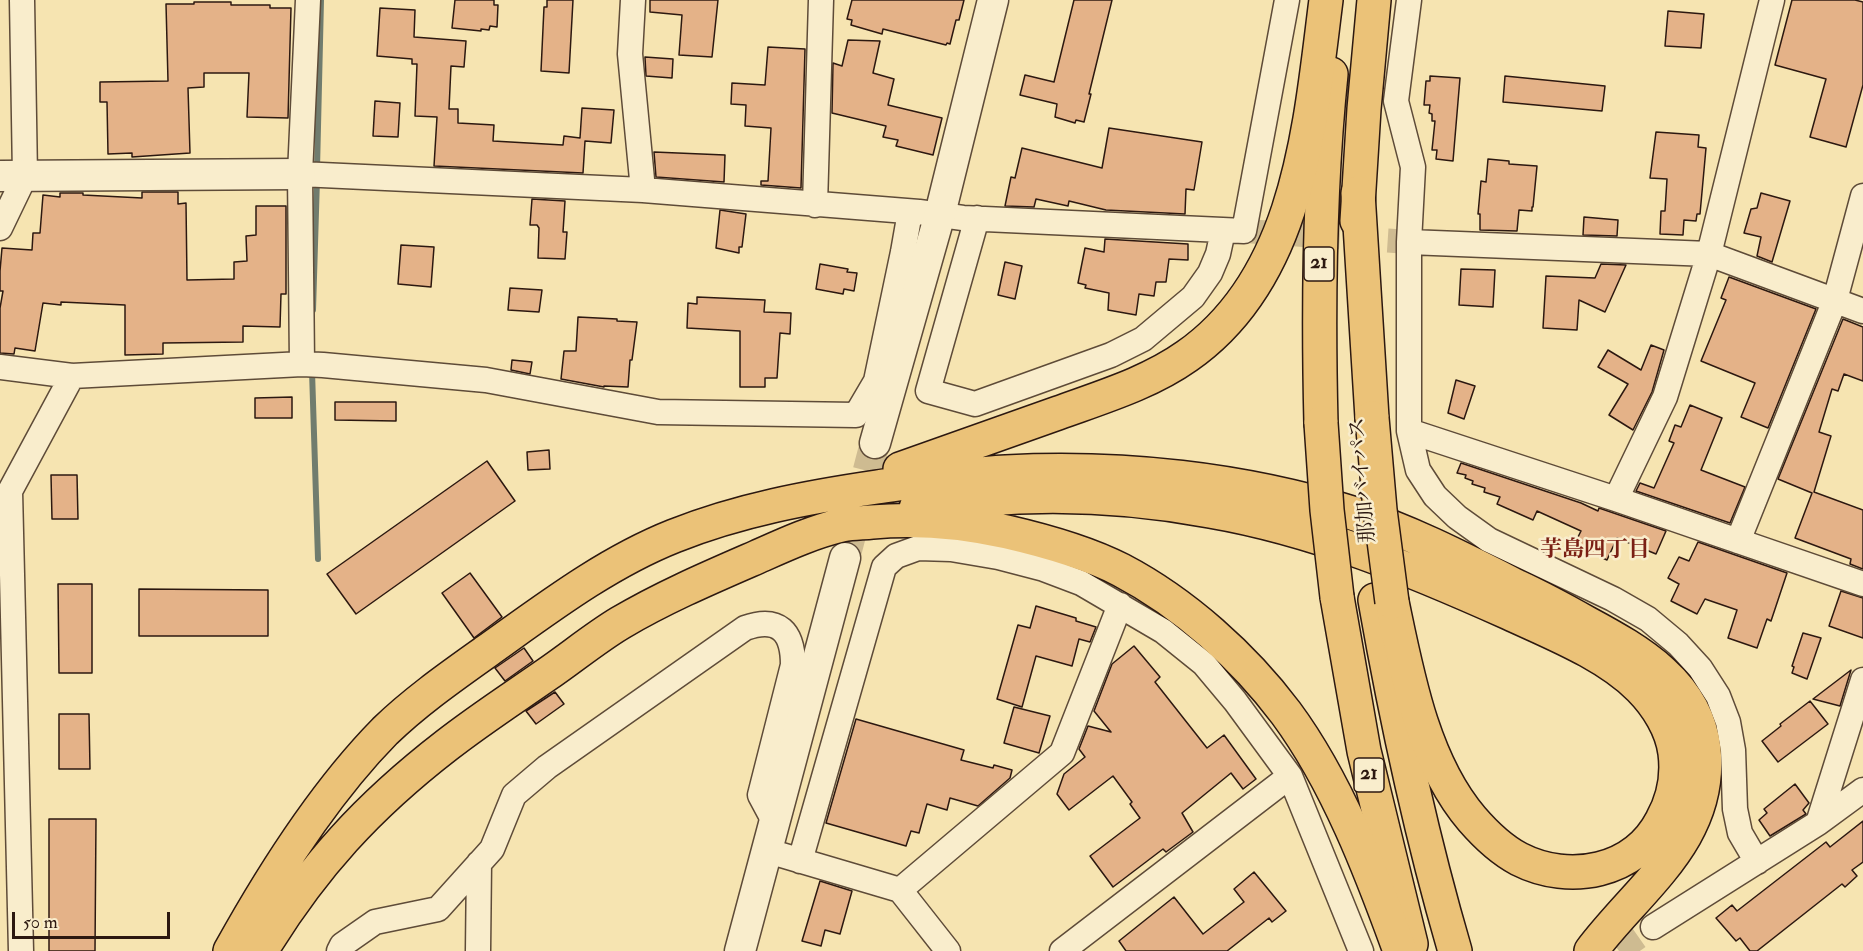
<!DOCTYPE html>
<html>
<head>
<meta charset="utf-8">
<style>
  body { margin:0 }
  #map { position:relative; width:1863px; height:951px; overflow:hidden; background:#f6e4b1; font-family:"IM FELL Double Pica",serif }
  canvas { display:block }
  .scale { position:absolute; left:12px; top:912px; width:158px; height:27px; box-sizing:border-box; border:3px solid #2c1810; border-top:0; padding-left:8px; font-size:18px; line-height:21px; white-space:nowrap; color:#2c1810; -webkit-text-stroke:4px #f9edcc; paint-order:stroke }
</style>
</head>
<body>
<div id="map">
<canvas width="1863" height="951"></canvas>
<div class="scale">50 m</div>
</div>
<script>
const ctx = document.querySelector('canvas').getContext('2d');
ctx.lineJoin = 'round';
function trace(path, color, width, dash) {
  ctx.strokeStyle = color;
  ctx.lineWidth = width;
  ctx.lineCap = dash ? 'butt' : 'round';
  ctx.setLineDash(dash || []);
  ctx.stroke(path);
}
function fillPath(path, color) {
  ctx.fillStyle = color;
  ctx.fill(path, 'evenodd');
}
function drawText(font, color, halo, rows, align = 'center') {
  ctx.font = font + ' "IM FELL Double Pica","Noto Serif JP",serif';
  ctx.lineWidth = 5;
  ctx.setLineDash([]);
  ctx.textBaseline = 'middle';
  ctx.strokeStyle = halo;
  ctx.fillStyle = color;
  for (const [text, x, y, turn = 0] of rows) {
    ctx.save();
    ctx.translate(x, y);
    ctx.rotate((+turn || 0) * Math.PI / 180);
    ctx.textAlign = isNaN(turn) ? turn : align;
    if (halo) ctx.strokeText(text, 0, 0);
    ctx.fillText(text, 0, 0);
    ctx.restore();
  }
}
trace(new Path2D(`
  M317,169L321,0
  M313,310L317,179
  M312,371L318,559`), '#707c6e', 6);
const building = new Path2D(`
  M455,0H494V5H498L497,27L490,26L489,30L481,29V31L452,28Z
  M547,0H573L569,73L541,71L544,7H547Z
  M650,0H718L712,57L679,55L682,15L650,12Z
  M852,0H964L959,20H956L950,44L947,43L946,45L883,29L882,34L851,25L852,20L847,19Z
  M1074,0H1112L1089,94H1091L1084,122L1076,120L1075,123L1055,117L1057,104L1020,95L1025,75L1054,82Z
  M1792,0H1855L1863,2V85L1846,147L1810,137L1826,79L1775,65Z
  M194,2H231V5H270V8H291L288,118L247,117L249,73H204V87L188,88L190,153L132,157V153L108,154L107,102H100V82L168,81L166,4H194Z
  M380,8L415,10L414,37L466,41L464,67L451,66L449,109H458V123L494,125L493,141L563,145L564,136L580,138L582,108L614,110L611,143L585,141L583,173L434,166L437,117L415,116L417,64H412V59L377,56Z
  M1668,11L1704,14L1701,48L1665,46Z
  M848,40L880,41L873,73L894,79L888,105L942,118L933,155L896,146L898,140L883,137L886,126L832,113L833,63L842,66Z
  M768,47L805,49L801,188L761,185V181H768L771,128L745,126L746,105L731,104L732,83L765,85Z
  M645,57L673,59L672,78L646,76Z
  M1430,76L1460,78L1453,161L1436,159L1437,150H1432L1435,121H1432V114L1429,113L1430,105H1424L1426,81H1430Z
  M1505,76L1605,86L1602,111L1503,102Z
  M375,101L400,103L398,137L373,136Z
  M1109,128L1202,142L1194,190L1186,189L1185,214L1106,210L1069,201L1068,206L1036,199L1034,207L1005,206L1011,177L1015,178L1022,148L1102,168Z
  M1656,132L1699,135L1698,147L1706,148L1700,214H1697L1696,221L1684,220L1683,235L1660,234L1661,211H1665L1667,179L1650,178Z
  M654,152L725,155L724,182L656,177Z
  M1488,159L1509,161V164L1537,166L1533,207H1532V211L1519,210L1517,231L1480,230V214H1478L1481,181L1486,182Z
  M142,192H178V204L186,203L187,280L234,279V262L247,261L246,236L256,235V206H286V294H281L280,327L243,326V342L163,343V354L125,355V305L61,302V305L43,303L35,351L15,348L14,354L0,353V308L3,291H0V271L2,248L32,250L33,233H40L43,195L60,197V193H83V195L142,198Z
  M1761,193L1790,201L1772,262L1757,256L1761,237L1744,233L1751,209L1757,208Z
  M532,199L565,201L563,232H567L565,259L538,258L539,228L537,225H530Z
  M720,210L746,214L742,247H739V253L716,248Z
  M1584,217L1618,220L1617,236L1583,235Z
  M1105,239L1188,244V260L1169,259L1166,282H1156L1154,296L1139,294L1136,315L1108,310L1109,293L1085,288L1086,285L1078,283L1085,248L1104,252Z
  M401,245L434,247L431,287L398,284Z
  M1005,262L1022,266L1015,299L998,295Z
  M820,264L848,269L847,272L857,273L854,291L844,289L843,294L816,289Z
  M1601,264L1626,265L1605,312L1579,300L1577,330L1543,328L1546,276L1595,278Z
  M1461,269L1495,270L1493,307L1459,305Z
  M1729,277L1816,309L1768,428L1741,417L1755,383L1701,361L1726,300L1721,298Z
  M510,288L542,290L539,312L508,310Z
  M697,297L765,300L764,312L791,313L790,334L780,333L777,378H765V387H740V331L687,328L688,303L697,304Z
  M578,317L617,319V321L637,322L632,360H630L628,387L604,386V387L561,379L564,351H576Z
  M1843,319L1863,327V381L1844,374L1838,391L1832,389L1819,432L1831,436L1814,492L1863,510V569L1850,564L1851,559L1795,538L1812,493L1778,479Z
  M1651,345L1664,350L1652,392L1633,430L1609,415L1628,384L1598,367L1608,350L1641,370Z
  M512,360L532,362L530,374L511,370Z
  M1456,380L1475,386L1464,419L1448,413Z
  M292,397V418H255V398Z
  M335,402H396V421L335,420Z
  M1690,405L1722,418L1701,470L1745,487L1730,523L1636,491L1640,483L1654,488L1674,443L1669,441L1675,425L1681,427Z
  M549,450L550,469L528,470L527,452Z
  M487,461L515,501L356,614L327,574Z
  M1461,463L1581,503L1598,511L1599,508L1666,531L1656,554L1617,538L1607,560L1579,547L1581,541L1577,539L1581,531L1537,511L1533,520L1497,504L1500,497L1484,492L1485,488L1472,484L1473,481L1465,478L1466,475L1457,473Z
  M51,475H77L78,519H52Z
  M1698,542L1787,573L1771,621L1767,619L1757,648L1728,638L1737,610L1705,599L1697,614L1671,601L1679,584L1668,578L1679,557L1689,561Z
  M470,573L502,617L474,638L442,593Z
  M58,584H92V673H59Z
  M139,589L268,590V636H139Z
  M1841,591L1863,598V638L1829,626Z
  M1036,606L1076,618V621L1096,627L1090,642L1079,639L1072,666L1036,656L1022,707L997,699L1018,625L1030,628Z
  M1803,633L1821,638L1807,679L1792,673L1794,667L1792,666Z
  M1134,646L1160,677L1155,682L1207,748L1224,735L1256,779L1243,789L1231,773L1182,813L1193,832L1166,852L1163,849L1113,887L1090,856L1140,818L1130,804L1132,802L1113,776L1069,810L1057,794L1064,774L1085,757L1079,749L1088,726L1111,732L1094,711L1112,664Z
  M524,648L533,661L505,681L495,668Z
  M1851,670L1840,706L1813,699Z
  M555,692L564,704L536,724L526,711Z
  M1810,701L1828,724L1778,762L1762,741L1781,726L1780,724Z
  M1014,707L1050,716L1039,753L1004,743Z
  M59,714H89L90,769H59Z
  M856,719L964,750L961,760L993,768L994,765L1012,770L1010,778L978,806L950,798L947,810L927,804L919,833L911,831L906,846L826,823Z
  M1795,784L1809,803L1803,810L1806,814L1770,836L1759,820L1767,813L1764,809Z
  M49,819H96L95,951H49Z
  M1863,821V862L1852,870L1857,876L1845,887L1842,884L1757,951H1750L1740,938L1736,941L1716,918L1732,905L1737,911L1826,842L1830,847Z
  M1254,872L1286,911L1272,922L1269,918L1227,951H1126L1119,941L1174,897L1203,934L1244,902L1234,889Z
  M820,881L852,891L840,934L825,930L821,946L802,941Z`);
fillPath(building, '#e4b288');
trace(building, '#2c1810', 1.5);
trace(new Path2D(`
  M1244,231L1409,242
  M1619,951L1653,927`), '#cebb91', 24, [24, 12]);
trace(new Path2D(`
  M845,558L875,443`), '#cebb91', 30, [30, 15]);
const minor = new Path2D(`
  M633,0L630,54L643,190
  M1409,0L1396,101L1413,167L1409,242V431L1418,470L1435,496L1457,517L1489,540L1613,599L1648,619L1678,644L1700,668L1718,696L1728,722L1733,750L1735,809L1740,833L1757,862
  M300,174L643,190L919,212L963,218L1244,231L1287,0
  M815,205L821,0
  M977,218L928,391L975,404L1111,355L1143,339L1193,297L1210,273L1218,254L1223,231
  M0,228L25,176L22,0
  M1409,242L1709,254L1863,311
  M302,364L300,174L308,0
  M0,367L72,376
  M1409,431L1616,499L1863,584
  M1616,499L1665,397L1709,254L1772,0
  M1738,541L1835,300L1863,196
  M1818,823L1863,680
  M768,851L900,890L948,951
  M800,861L884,567L896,556L918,548L951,549L998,557L1044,569L1081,583L1163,631L1204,664L1235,701L1290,776L1361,951
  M900,890L1062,753L1120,605
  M1653,927L1818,823L1863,790
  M21,951L10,491L72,376L302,364L323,365L486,380L658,412L856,415L876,381L903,252L910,212
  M339,951L342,945L375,922L438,909L492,849L514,795L547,767L745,628C779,616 793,632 793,665L760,795L775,823
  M478,951L479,863
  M1062,951L1290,776`);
const tertiary = new Path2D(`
  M0,176L300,174
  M875,443L940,214L993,0
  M740,951L845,558`);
const trunk = new Path2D(`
  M1357,221L1364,109L1374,0
  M1321,423C1318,306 1319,190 1331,74
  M1337,597L1364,751L1411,944
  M1375,600C1396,719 1421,835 1455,951`);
const motorway = new Path2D(`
  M1358,193L1372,418
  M900,469C953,450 1006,431 1058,413C1102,397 1149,383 1187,356C1300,277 1310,125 1326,0
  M916,508C1014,491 1113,493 1210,511C1315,529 1413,570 1509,613C1552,633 1606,654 1640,688C1657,705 1672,729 1675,753C1678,776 1673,800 1662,820C1635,872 1570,885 1519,859C1502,850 1485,834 1472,819C1423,762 1407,674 1392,602
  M230,951C271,877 325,792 385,731C416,701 452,676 487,651C546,609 606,563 674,536C739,510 809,497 877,487C920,481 963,474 1006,472C1122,466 1242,479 1352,513C1409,531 1463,559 1516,586C1540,597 1564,610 1587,623C1639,651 1697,684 1704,749C1713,839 1639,887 1591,951
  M261,951C313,866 368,806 447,745C479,720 513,698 546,675C571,658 595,638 620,623C664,597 711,577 757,557C784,545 812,532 842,525C851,523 862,523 872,522C917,518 963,522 1007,532C1046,541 1086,552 1121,570C1184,603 1244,657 1286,713C1337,782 1371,871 1400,951`);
trace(minor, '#5e4b38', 27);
trace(tertiary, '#5e4b38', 33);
trace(trunk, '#2c1810', 36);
trace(motorway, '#2c1810', 36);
trace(minor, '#f9edcc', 24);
trace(tertiary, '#f9edcc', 30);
trace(trunk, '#ebc278', 33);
trace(motorway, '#ebc278', 33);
const trunkBridge = new Path2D(`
  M1321,423L1327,510L1337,597`);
const motorwayBridge = new Path2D(`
  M1372,418L1380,510L1392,602`);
trace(trunkBridge, '#2c1810', 36, []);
trace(motorwayBridge, '#2c1810', 36, []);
trace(trunkBridge, '#ebc278', 33);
trace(motorwayBridge, '#ebc278', 33);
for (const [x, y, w] of [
  [1319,264,30],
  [1369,775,30]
]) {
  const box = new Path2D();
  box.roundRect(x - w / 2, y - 17, w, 34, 4.5);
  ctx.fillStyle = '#f9edcc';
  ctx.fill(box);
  trace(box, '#2c1810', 1.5);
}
drawText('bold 20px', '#2c1810', null, [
  ["21",1319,264],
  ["21",1369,775]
]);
drawText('21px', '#2c1810', '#f9edcc', [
  ["那加バイパス",1364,480,-95]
]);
drawText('bold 22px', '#7a1f14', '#f9edcc', [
  ["芋島四丁目",1595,551]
]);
</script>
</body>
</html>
